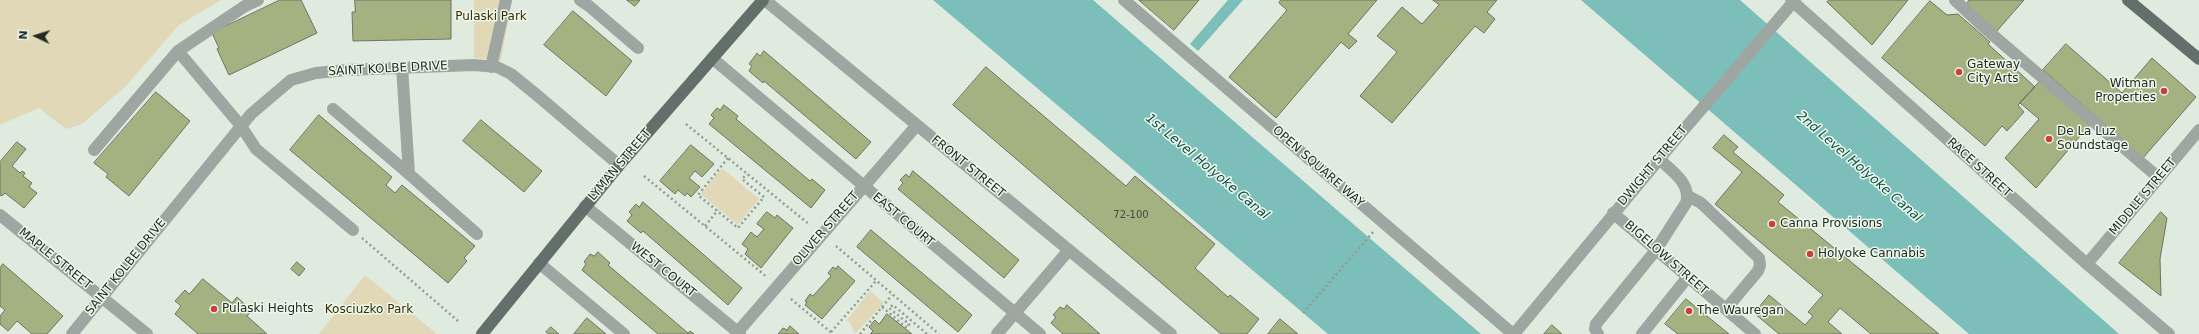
<!DOCTYPE html>
<html>
<head>
<meta charset="utf-8">
<style>
  body { margin:0 }
  #map { position:relative; width:2199px; height:334px; overflow:hidden; background:#dfebde; font-family:"DejaVu Sans",sans-serif }
  canvas { display:block }
  .north { position:absolute; left:16px; top:16px; width:40px; height:40px; -webkit-text-stroke:3px #ecf9eb; paint-order:stroke; rotate:274deg; font-size:11px; font-weight:700; line-height:16px; text-align:center; color:#242924 }
  .north::after { content:''; display:block; margin:auto; width:14px; height:18px; background:#242924; clip-path:polygon(50% 0,100% 100%,50% 72%,0 100%) }
</style>
</head>
<body>
<div id="map">
<canvas width="2199" height="334"></canvas>
<div class="north">N</div>
</div>
<script>
const ctx = document.querySelector('canvas').getContext('2d');
ctx.lineJoin = 'round';
function fillPath(path, color) {
  ctx.fillStyle = color;
  ctx.fill(path, 'evenodd');
}
function trace(path, color, width, dash) {
  ctx.strokeStyle = color;
  ctx.lineWidth = width;
  ctx.lineCap = dash ? 'butt' : 'round';
  ctx.setLineDash(dash || []);
  ctx.stroke(path);
}
function drawText(font, color, halo, rows, align = 'center') {
  ctx.font = font + ' "DejaVu Sans",sans-serif';
  ctx.lineWidth = 3;
  ctx.setLineDash([]);
  ctx.textBaseline = 'middle';
  ctx.strokeStyle = halo;
  ctx.fillStyle = color;
  for (const [text, x, y, turn = 0] of rows) {
    ctx.save();
    ctx.translate(x, y);
    ctx.rotate((+turn || 0) * Math.PI / 180);
    ctx.textAlign = isNaN(turn) ? turn : align;
    if (halo) ctx.strokeText(text, 0, 0);
    ctx.fillText(text, 0, 0);
    ctx.restore();
  }
}
fillPath(new Path2D(`
  M0,0H221L179,25L126,86L82,124L66,129L39,108L0,125Z
  M474,0H512L501,60L474,58Z
  M722,168L759,199L738,225L701,194Z
  M365,275L437,334H319Z
  M870,291L884,303L855,334L850,322L846,321Z`), '#e0d8b7');
fillPath(new Path2D(`
  M933,0H1093L1481,334H1328Z
  M1228,0H1243L1198,51L1190,44Z
  M1581,0H1740L2119,334H1969Z`), '#7bbeba');
const building = new Path2D(`
  M280,0H301L317,33L229,75L217,49L219,48L212,33Z
  M355,0H451V39L353,41L352,12H355Z
  M627,0H640L635,6Z
  M1139,0H1199L1174,30Z
  M1281,0H1377L1348,34L1357,41L1349,49L1341,42L1276,118L1229,77L1287,10L1279,3Z
  M1433,0H1497L1487,12L1495,19L1484,33L1475,26L1392,123L1360,96L1397,52L1377,36L1402,7L1422,24L1439,5Z
  M1829,0H1908L1872,45L1827,2Z
  M1969,0H2024L1996,32L1967,5Z
  M1930,1L1947,15L1958,14L1990,42L1988,44L2035,87L2018,105L2024,112L2007,131L2002,126L1985,146L1882,58Z
  M573,11L632,61L606,96L544,45Z
  M2066,44L2122,93L2152,58L2196,97L2143,158L2043,70Z
  M764,51L871,142L856,159L764,81L763,83L749,71L752,66L749,64L757,53L760,56Z
  M986,67L1126,186L1135,176L1215,244L1195,268L1228,297L1230,295L1259,319L1247,334H1221L953,105Z
  M2043,78L2092,122L2036,188L2005,158L2039,119L2020,103Z
  M156,92L190,121L129,196L106,177L108,174L94,163Z
  M724,105L738,116L736,119L810,181L812,179L825,190L811,208L709,124L714,118L711,115L717,108L720,110Z
  M319,115L392,177L386,185L395,193L402,185L475,246L464,258L467,261L448,283L290,150Z
  M481,120L542,171L524,192L463,141Z
  M1724,135L1738,147L1733,152L1784,195L1778,202L1939,334H1871L1840,308L1828,322L1842,334H1779L1754,313L1769,295L1805,325L1813,316L1808,312L1823,295L1715,204L1742,172L1713,148Z
  M17,142L26,149L12,166L20,173L22,171L25,173L23,176L32,183L29,187L37,193L24,208L5,193L2,196L0,195V162Z
  M691,145L714,164L702,177L695,171L689,178L700,187L691,197L687,193L685,196L678,190L675,194L660,181Z
  M913,171L1019,260L1004,278L898,189L903,183L900,180L906,174L909,177Z
  M643,202L742,288L728,305L643,231L641,233L627,221L632,215L629,212L636,204L639,207Z
  M767,212L775,218L777,215L793,228L761,268L745,254L748,249L742,244L751,232L757,237L764,229L757,224Z
  M2161,212L2167,218L2160,259L2161,296L2119,263Z
  M871,230L972,315L958,332L857,247Z
  M598,252L610,263L608,265L688,333L690,331L694,334H658L582,270L586,264L584,262L590,254L594,256Z
  M297,262L305,269L299,276L291,269Z
  M3,264L63,316L47,334H32L17,321L8,331L0,324V316L5,310L0,306V268Z
  M838,266L855,281L822,319L805,305L807,302L805,301L810,294L813,296L831,276L828,273L833,267L836,269Z
  M203,279L232,303L237,297L252,311L247,316L267,334H198L175,314L181,306L175,301L185,290L189,294Z
  M1686,299L1729,334H1678L1665,324Z
  M1067,305L1100,334H1063L1051,323L1056,317L1053,315L1060,307L1064,309Z
  M887,314L912,334H870L873,331L869,327L875,320L879,324Z
  M587,318L606,334H574Z
  M1280,319L1298,334H1268Z
  M1552,325L1562,334H1544Z
  M790,326L799,334H778L783,328L787,330Z
  M551,327L559,334H549L546,332Z`);
fillPath(building, '#a4b180');
trace(building, '#6f7365', 1);
trace(new Path2D(`
  M686,124L810,225
  M728,158L698,195L738,228L764,197L742,179L747,174
  M644,176L767,277
  M705,226L718,210
  M362,238L458,321
  M836,246L939,334
  M791,299L833,334
  M882,307L892,295
  M1303,313L1374,231
  M831,332L876,281
  M860,334L882,307L907,328L909,324L889,308L893,305L927,334`), '#929b91', 2.5, [2, 3]);
trace(new Path2D(`
  M258,0L245,6L178,51L241,126L256,149L353,230
  M580,0L589,6L638,48
  M765,0L1171,334
  M1124,0L1513,334
  M1791,0L2087,264L2169,334
  M1955,0L1987,30L2159,178
  M712,58L1040,334
  M402,67L409,174L477,234
  M491,67L506,0
  M333,109L409,174
  M94,150L178,51
  M1688,196L1701,203L1759,258L1760,265L1758,271L1726,309
  M585,206L740,334
  M1613,213L1755,334
  M0,215L147,334
  M539,263L624,334
  M2087,264L2199,130
  M72,334L251,114L291,80L316,73L346,70L473,65L497,67L511,74L538,96L619,165
  M736,334L917,125
  M997,334L1069,250
  M1514,334L1681,133L1795,0
  M1598,334L1595,329L1596,324L1656,250L1686,203C1692,184 1671,170 1659,159
  M1642,334L1687,278`), '#9ea6a2', 12);
trace(new Path2D(`
  M2128,0L2199,59
  M482,334L621,163L763,0`), '#626f6a', 12);
for (const [x, y, r, color] of [
  [1959,72,4,"#cc3d3e"],
  [2164,91,4,"#cc3d3e"],
  [2049,139,4,"#cc3d3e"],
  [1772,224,4,"#cc3d3e"],
  [1810,254,4,"#cc3d3e"],
  [214,309,4,"#cc3d3e"],
  [1689,311,4,"#cc3d3e"]
]) {
  const dot = new Path2D();
  dot.arc(x, y, r, 0, 2 * Math.PI);
  ctx.fillStyle = color;
  ctx.fill(dot);
  trace(dot, '#ecf9eb', 1.5);
}
drawText('10px', '#444b3b', null, [
  ["72-100",1131,215]
]);
drawText('12px', '#372d03', '#ecf9eb', [
  ["Pulaski Park",491,17],
  ["Kosciuzko Park",369,310]
]);
drawText('12px', '#242924', '#ecf9eb', [
  ["Gateway",1967,65],
  ["City Arts",1967,79],
  ["Witman",2156,84,"right"],
  ["Properties",2156,98,"right"],
  ["De La Luz",2057,132],
  ["Soundstage",2057,146],
  ["Canna Provisions",1780,224],
  ["Holyoke Cannabis",1818,254],
  ["Pulaski Heights",222,309],
  ["The Wauregan",1697,311]
], 'left');
drawText('12px', '#242924', '#ecf9eb', [
  ["SAINT KOLBE DRIVE",388,69,-3],
  ["LYMAN STREET",620,165,-50],
  ["DWIGHT STREET",1653,166,-50],
  ["FRONT STREET",968,167,39],
  ["OPEN SQUARE WAY",1318,167,41],
  ["RACE STREET",1979,168,42],
  ["MIDDLE STREET",2143,197,-50],
  ["EAST COURT",903,220,40],
  ["OLIVER STREET",826,229,-49],
  ["BIGELOW STREET",1666,258,41],
  ["MAPLE STREET",55,259,39],
  ["SAINT KOLBE DRIVE",126,267,-51],
  ["WEST COURT",663,270,39]
]);
drawText('italic 13px', '#0f4b49', '#ecf9eb', [
  ["1st Level Holyoke Canal",1207,167,40],
  ["2nd Level Holyoke Canal",1859,167,41]
]);
</script>
</body>
</html>
